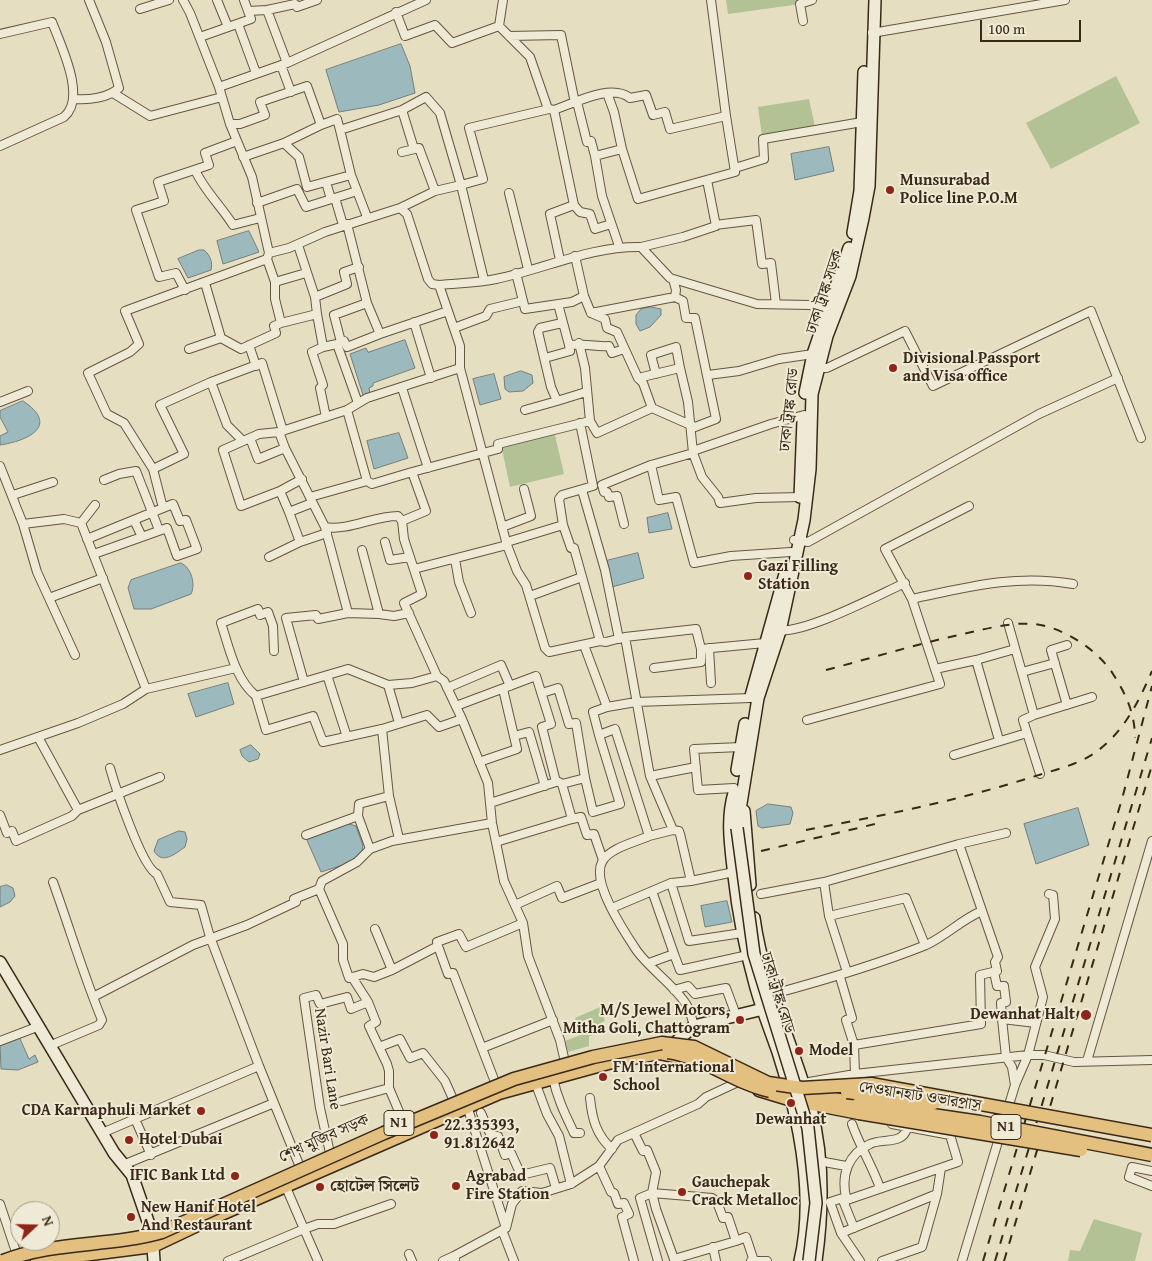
<!DOCTYPE html>
<html>
<head>
<meta charset="utf-8">
<style>
  body { margin:0 }
  #map { position:relative; width:1152px; height:1261px; overflow:hidden; background:#e6dec0; font-family:"Gentium Book Plus",serif }
  canvas { display:block }
  .north { position:absolute; left:10px; top:1201px; width:50px; height:50px; box-sizing:border-box; background:#efead6; border:1px solid #a69d8a; border-radius:50%; rotate:69deg; font-size:14px; font-weight:700; line-height:20px; text-align:center; color:#392917 }
  .north::after { content:''; display:block; margin:auto; width:18px; height:22px; background:#8f2418; clip-path:polygon(50% 0,100% 100%,50% 72%,0 100%) }
  .scale { position:absolute; left:980px; top:20px; width:101px; height:22px; box-sizing:border-box; border:2px solid #392917; border-top:0; padding-left:6px; font-size:15px; line-height:18px; white-space:nowrap; color:#392917; -webkit-text-stroke:4px #efead6; paint-order:stroke }
</style>
</head>
<body>
<div id="map">
<canvas width="1152" height="1261"></canvas>
<div class="north">N</div>
<div class="scale">100 m</div>
</div>
<script>
const ctx = document.querySelector('canvas').getContext('2d');
ctx.lineJoin = 'round';
function fillPath(path, color) {
  ctx.fillStyle = color;
  ctx.fill(path, 'evenodd');
}
function trace(path, color, width, dash) {
  ctx.strokeStyle = color;
  ctx.lineWidth = width;
  ctx.lineCap = dash ? 'butt' : 'round';
  ctx.setLineDash(dash || []);
  ctx.stroke(path);
}
function drawText(font, color, halo, rows, align = 'center') {
  ctx.font = font + ' "Gentium Book Plus","Noto Serif Bengali",serif';
  ctx.lineWidth = 4;
  ctx.setLineDash([]);
  ctx.textBaseline = 'middle';
  ctx.strokeStyle = halo;
  ctx.fillStyle = color;
  for (const [text, x, y, turn = 0] of rows) {
    ctx.save();
    ctx.translate(x, y);
    ctx.rotate((+turn || 0) * Math.PI / 180);
    ctx.textAlign = isNaN(turn) ? turn : align;
    if (halo) ctx.strokeText(text, 0, 0);
    ctx.fillText(text, 0, 0);
    ctx.restore();
  }
}
fillPath(new Path2D(`
  M726,0H815V2L728,14Z
  M1116,76L1140,123L1051,169L1026,123Z
  M809,99L815,127L762,136L758,107Z
  M554,431L564,474L510,487L501,445Z
  M600,1007L605,1021L601,1023L604,1033L589,1036V1046L568,1052L565,1041L581,1035L575,1018Z
  M1094,1219L1142,1233L1135,1261H1068L1070,1250L1080,1251Z`), '#b2c295');
const water = new Path2D(`
  M401,44L410,66L415,93L379,105L339,112L326,70Z
  M829,147L834,171L795,180L791,154Z
  M249,231L259,252L223,264L217,241Z
  M199,250H204C210,255 213,262 211,270L188,278L178,259Z
  M651,307L661,309V315L650,327L640,331L636,324V315L641,309Z
  M405,340L415,368L373,383V386L369,388L370,393L363,395L350,354L366,348L368,352Z
  M521,371L532,375L533,383L523,391L509,392L505,389L504,377Z
  M494,374L501,399L480,405L473,379Z
  M23,401C61,426 27,441 0,445V436L8,432L0,417V411Z
  M399,433L408,458L374,469L367,441Z
  M668,513L672,529L649,533L647,518Z
  M638,553L644,578L612,587L606,561Z
  M181,563C191,567 196,584 191,594L151,609H134L128,588L131,580Z
  M228,683L234,704L196,717L188,694Z
  M251,745L260,754L258,759L249,762L242,756L240,750Z
  M768,804L791,807L793,813L790,824L762,828L758,826L756,811Z
  M1078,808L1089,845L1036,864L1024,824Z
  M346,823L356,826L363,846L361,854L346,864L321,872L306,838Z
  M179,831L185,832L187,839L185,847C175,854 162,865 154,851L158,840Z
  M7,885L13,888L15,896L10,902L0,907V887Z
  M727,901L732,922L705,927L701,906Z
  M17,1032L29,1059L35,1055L38,1062L18,1070L1,1069L0,1045L7,1036Z`);
fillPath(water, '#9cb9be');
trace(water, '#747f7b', 1);
const minor = new Path2D(`
  M183,0L190,13L219,87L287,63L426,0
  M217,0L228,27
  M140,9L169,0
  M248,11L267,10
  M396,12L405,36L435,25L452,43L499,26L503,0
  M803,21L800,4L812,0
  M238,24L256,73
  M499,26L530,57L548,109
  M872,33L1065,0
  M0,34L52,22C61,46 87,98 64,117L0,146
  M509,36L561,35L575,103
  M200,37L251,19L244,0
  M287,63L267,10L295,4L297,7L317,0
  M281,65L291,92
  M113,93L150,116L222,97
  M75,99C89,100 108,98 119,88L106,42L89,0
  M577,102L587,142L591,141L595,156L622,149L614,112L607,93
  M402,110L414,149
  M554,110C575,103 611,83 630,98L646,95L653,115L665,112L670,129L726,116L711,0
  M230,124H240L265,115L260,102L307,86L321,125L337,119L340,130L402,110L426,97L440,113L461,185L435,191L400,208
  M340,130L351,175
  M284,143L321,125
  M622,149L638,199L735,172L726,116
  M402,152L419,148L435,191
  M595,156L602,196L619,246
  M243,157L284,143L299,157L307,187L351,175L367,217
  M735,168L764,159L763,139L862,122
  M195,170C204,190 221,206 233,225L260,218
  M326,182L331,199
  M509,193L528,269
  M335,198L343,225
  M257,203L297,189L306,207L357,191
  M715,225L756,220L762,264L771,263L776,304
  M641,247L683,237L716,226L707,180
  M269,253L289,248L325,232L400,208L407,214L428,279L432,284L439,285
  M575,256L584,296L591,313L675,297L676,290L673,279
  M560,260L550,214L574,205
  M516,273L525,309L572,302L584,296
  M484,280L461,185L483,179L469,128L549,109L554,110L574,205L580,212L590,214L595,229L611,224
  M275,282L306,273
  M205,283L221,338L241,349L276,333L274,326L281,323L275,299V282L267,259L269,253L252,177L230,124L219,87
  M185,290L176,273L159,277L136,210L164,201L158,182L209,165L205,153L237,141
  M315,297L347,284L344,272L359,267
  M558,304L569,345C582,343 595,347 609,346L612,353L624,349
  M591,313L605,319L607,328L617,332L638,378L643,383L652,408L695,427L716,419L695,318H686L683,301L675,297
  M317,314L323,347L312,352L323,385L320,388L326,417
  M414,322L431,378
  M281,323L317,314L315,297L298,245
  M562,323L540,328L538,332L551,387L557,401L586,392
  M454,328L486,316L490,309L523,301
  M380,334L448,311
  M341,342L334,315L367,303
  M579,343L585,368L590,421L597,433L652,408
  M337,344L344,341L347,347L380,334L367,303L347,224
  M249,345L256,366
  M323,347L337,344L358,403
  M189,349L221,338
  M545,358L570,351L569,345
  M460,368L367,398L347,410L279,432L285,448L325,527C349,531 373,516 398,516L402,521L404,539L422,594L404,603L437,676L444,681L462,719L488,783L492,823L504,881L523,923L528,956L560,1040L565,1062
  M680,368L688,402L693,453L702,477L718,497L720,503L756,498L800,497
  M818,368H827L905,331L933,386L1091,311L1141,438
  M708,375L739,371L779,359L813,354
  M638,378L680,368L676,347L651,355L656,374
  M211,382L262,363L283,431
  M402,388L428,468
  M0,402L28,391
  M525,410L557,401
  M580,423L593,486L562,495L559,499L563,525L571,548H574L600,641
  M279,432L259,434L223,450L241,506L280,491
  M250,438L258,459L285,448
  M693,451L771,424L804,415
  M693,453L651,465L659,500L676,497L694,563L731,556L791,552
  M0,466L23,524L64,519L81,523L146,689
  M153,469L184,454L160,405L211,382L227,425L243,441
  M412,472L498,449V444L590,421
  M104,480L119,474L136,471L159,530
  M367,481L372,484L412,472L426,511L402,521
  M582,490L605,570L619,639
  M13,495L53,482
  M310,497L367,481L347,410
  M312,503L289,512L300,542L327,533
  M969,506L885,549L912,599L935,669L976,660
  M289,512L280,491L302,479
  M134,520L142,537
  M81,523L95,505
  M23,524L37,572L75,655
  M624,524L617,496L609,497L607,492H604L602,485L651,465
  M502,527L531,516L524,489
  M87,539L163,508L153,469L124,423L107,414L88,373L130,352L139,344L125,311L267,259
  M794,540L808,542L1039,414L1118,378
  M385,542L390,560L410,557
  M507,542L563,525
  M94,554L167,528L177,556L197,549L186,520L180,521L173,504L163,508
  M269,557L300,542
  M455,559L459,582L471,613
  M414,569L507,545
  M530,596L582,577
  M49,598L103,578
  M912,599C968,587 1016,574 1073,584
  M348,613L379,614L362,550
  M379,614L394,616L409,613
  M1008,623L1034,715L1023,720L1040,774
  M777,630C803,635 878,595 905,583
  M625,637L650,776L673,830L649,836
  M765,643L701,649L696,629L625,637L606,642L600,641L549,652L545,648L526,585L517,571L507,545L460,368V346L439,285C458,283 478,283 496,279C545,269 590,246 641,247L670,278L757,304L810,305L828,311
  M584,645L607,707L593,712L599,735L615,729L649,836C636,842 609,848 602,862C591,883 625,933 637,951C651,970 673,984 686,1004C690,1010 692,1019 694,1026
  M709,648L711,683
  M274,651L273,626L268,612L260,615L258,609L221,623C229,647 235,679 256,696L348,669L388,685L412,683L437,676
  M654,668L701,662V649
  M1022,672L1055,663
  M327,675L347,737
  M304,682L286,618L316,615L318,619L348,613L325,527
  M388,685L399,723
  M447,688L501,665L510,686
  M542,693L558,688L569,724L576,723L585,778L562,784
  M256,696L266,730L313,716L323,742L382,729L427,715L439,727L462,719
  M1067,705L1051,650L1067,645
  M456,706L536,676L551,724L542,727L556,782L490,803
  M607,707L636,702L751,698
  M1034,715L1092,697
  M807,720L940,684L935,669
  M382,729L389,796L399,839
  M514,736L529,732L545,786
  M38,737L78,810L160,777
  M999,740L976,660L1015,649
  M0,750L78,723L123,704L146,689L236,668
  M954,755L1027,733
  M479,762L517,749L503,689
  M110,768C115,786 142,868 157,874L170,902L201,905L210,937L259,1066L300,1167
  M650,776L696,767
  M585,778L593,812L620,804L599,735
  M734,788L698,790L694,749L741,747
  M0,815L7,833L12,831L16,841L72,816L78,810
  M358,816L359,804L389,796
  M572,819L581,817L587,835L594,834L603,860
  M673,830L679,831L680,834L691,881L671,883L689,941L742,933
  M306,835L358,816L370,849
  M496,842L572,819L562,784L559,782
  M959,844L1006,833
  M691,881L734,872
  M319,889L343,944V960L349,978L363,974L374,977L392,970L375,929
  M652,891L674,954
  M761,894L824,882
  M515,905L557,886L562,898L601,883
  M612,908L671,883
  M829,916L906,898L925,945
  M438,946L437,942L459,934L466,947L523,923
  M649,963L674,954L680,970L748,955
  M392,970L438,946L448,974L453,973L495,1082
  M847,972L829,916L824,882L959,844L998,957L995,962L997,971L980,975L981,1024L854,1045L855,1074
  M994,972L997,986H1004L1006,1002L1001,1003L1002,1019L1036,1023
  M352,977L368,1002L376,1022L369,1026L387,1064L389,1071V1088L403,1121
  M840,977L852,1018L846,1020L854,1045
  M674,990L688,986L695,994L726,988L736,1015
  M773,994C825,980 876,965 926,945C946,936 962,919 982,911
  M93,997L193,945L247,925L296,902L294,899L319,889L322,881L357,862L370,849L392,841L492,823
  M1002,1019L1006,1057L1012,1067L1015,1085
  M0,1041L37,1027
  M49,1046L99,1025L102,1020C83,974 70,929 53,882
  M379,1047L400,1039L410,1058L423,1053L445,1081L453,1099
  M482,1048L553,1020
  M1087,1061L1152,841
  M553,1078C557,1098 565,1114 574,1133H580
  M535,1082L547,1114L559,1136L571,1184
  M809,1082L855,1074L1028,1055H1044L1074,1062L1152,1060
  M590,1098C592,1118 596,1135 612,1149
  M342,1101L389,1088
  M467,1106L506,1228L512,1204L522,1191L542,1193L571,1184L599,1166L618,1140L698,1104L706,1097L736,1083
  M481,1113L491,1136H498L505,1155L511,1153L521,1175L550,1168L556,1188
  M135,1119L151,1155
  M852,1124C860,1147 872,1165 880,1188
  M102,1133L259,1066
  M634,1133L643,1151L647,1150L656,1172L652,1193L656,1209L674,1259L736,1241
  M330,1153L320,1108L304,998L316,995L320,1004L347,997L351,1009L368,1002
  M819,1161L846,1166
  M123,1165L274,1103
  M599,1166L611,1192L614,1193L618,1204L624,1203L629,1214L622,1217L634,1261
  M1152,1171L1132,1167L1129,1177L1152,1186
  M937,1194L941,1168
  M846,1197C841,1175 848,1154 870,1144C882,1138 903,1145 907,1128
  M847,1200L844,1203L854,1228
  M0,1204L16,1252
  M502,1230L514,1261
  M841,1233L937,1194L922,1247L882,1261
  M713,1247L716,1261
  M409,1254L412,1261
  M454,1256L506,1228
  M228,1261L304,1229L285,1185
  M318,1261L304,1229L318,1224H334L391,1204
  M443,1261L454,1256L455,1259
  M658,1261L640,1198L652,1193L712,1198L717,1202L723,1218L728,1217L736,1241L746,1237L754,1261
  M751,1261H767
  M860,1261L841,1233L830,1202L846,1197L847,1200L958,1162L950,1135L892,1124
  M962,1261L1015,1085L1028,1055L1043,997L1035,967L1055,919L1053,895L1049,894`);
const secondary = new Path2D(`
  M853,233L860,191L864,72
  M805,393L813,354L849,248
  M800,497L803,421
  M751,696L785,574
  M737,770L745,724
  M734,793C726,820 731,848 734,876C738,912 745,948 755,984C761,1007 770,1029 778,1052C799,1117 816,1194 800,1261
  M744,811L750,885
  M737,828L758,698L780,631L804,520L810,469L812,394L827,336L850,276L863,218L869,186L875,0
  M754,918C763,984 793,1045 811,1109C824,1158 823,1211 816,1261
  M0,962L114,1153L132,1175L152,1233L154,1261
  M676,1042L694,1026L763,1009`);
const trunk = new Path2D(`
  M759,1090L792,1100L859,1113
  M795,1090L858,1104
  M37,1261L153,1246L212,1218L499,1093L612,1062L659,1053L678,1057`);
trace(minor, '#645641', 10);
trace(secondary, '#392917', 14);
trace(trunk, '#392917', 15);
trace(minor, '#efead6', 8);
trace(secondary, '#efead6', 11);
trace(trunk, '#e3bf80', 12);
trace(new Path2D(`
  M826,670C872,658 917,644 963,634C986,629 1010,622 1034,624C1063,627 1098,650 1113,674C1126,694 1135,714 1135,738
  M806,830C881,816 956,801 1029,778C1051,771 1078,765 1096,752C1124,732 1139,701 1152,671
  M761,851L875,824
  M983,1261L1122,799L1152,686
  M995,1261L1152,738
  M1004,1261L1152,765`), '#392917', 2, [9, 9]);
const secondaryBridge = new Path2D(`
  M737,828L754,954L808,1128L816,1203L809,1261`);
const trunkBridge = new Path2D(`
  M668,1052C704,1057 734,1083 770,1091
  M847,1092L934,1103
  M858,1104L980,1122L1152,1155
  M859,1113L1081,1150
  M3,1261C54,1241 110,1247 162,1232L384,1133L514,1079L593,1057L662,1043L694,1047L768,1083L802,1088L871,1084L1152,1135`);
trace(secondaryBridge, '#392917', 14, []);
trace(trunkBridge, '#392917', 15, []);
trace(secondaryBridge, '#efead6', 11);
trace(trunkBridge, '#e3bf80', 12);
for (const [x, y, r, color] of [
  [890,190,5,"#8f2418"],
  [893,368,5,"#8f2418"],
  [748,576,5,"#8f2418"],
  [1086,1015,6,"#8f2418"],
  [740,1020,5,"#8f2418"],
  [799,1051,5,"#8f2418"],
  [603,1077,5,"#8f2418"],
  [791,1103,5,"#8f2418"],
  [201,1111,5,"#8f2418"],
  [434,1135,5,"#8f2418"],
  [129,1140,5,"#8f2418"],
  [235,1176,5,"#8f2418"],
  [456,1186,5,"#8f2418"],
  [320,1187,5,"#8f2418"],
  [682,1192,5,"#8f2418"],
  [131,1217,5,"#8f2418"]
]) {
  const dot = new Path2D();
  dot.arc(x, y, r, 0, 2 * Math.PI);
  ctx.fillStyle = color;
  ctx.fill(dot);
  trace(dot, '#efead6', 2);
}
for (const [x, y, w] of [
  [399,1123,30],
  [1006,1127,30]
]) {
  const box = new Path2D();
  box.roundRect(x - w / 2, y - 12.5, w, 25, 4);
  ctx.fillStyle = '#efead6';
  ctx.fill(box);
  trace(box, '#392917', 1);
}
drawText('bold 15px', '#392917', null, [
  ["N1",399,1123],
  ["N1",1006,1127]
]);
drawText('bold 16px', '#392917', '#efead6', [
  ["Munsurabad",900,181],
  ["Police line P.O.M",900,199],
  ["Divisional Passport",903,359],
  ["and Visa office",903,377],
  ["Gazi Filling",758,567],
  ["Station",758,585],
  ["M/S Jewel Motors,",730,1011,"right"],
  ["Mitha Goli, Chattogram",730,1029,"right"],
  ["Dewanhat Halt",1075,1015,"right"],
  ["Model",809,1051],
  ["FM International",613,1068],
  ["School",613,1086],
  ["CDA Karnaphuli Market",191,1111,"right"],
  ["Dewanhat",791,1120,"center"],
  ["22.335393,",444,1126],
  ["91.812642",444,1144],
  ["Hotel Dubai",139,1140],
  ["IFIC Bank Ltd",225,1176,"right"],
  ["Agrabad",466,1177],
  ["Fire Station",466,1195],
  ["Gauchepak",692,1183],
  ["Crack Metalloc",692,1201],
  ["হোটেল সিলেট",330,1187],
  ["New Hanif Hotel",141,1208],
  ["And Restaurant",141,1226]
], 'left');
drawText('16px', '#392917', '#efead6', [
  ["ঢাকা ট্রাঙ্ক সড়ক",825,292,-72],
  ["ঢাকা ট্রাঙ্ক রোড",790,410,-84],
  ["ঢাকা ট্রাঙ্ক রোড",777,993,73],
  ["Nazir Bari Lane",327,1059,81],
  ["দেওয়ানহাট ওভারপাস",920,1097,9],
  ["শেখ মুজিব সড়ক",324,1139,-24]
]);
</script>
</body>
</html>
